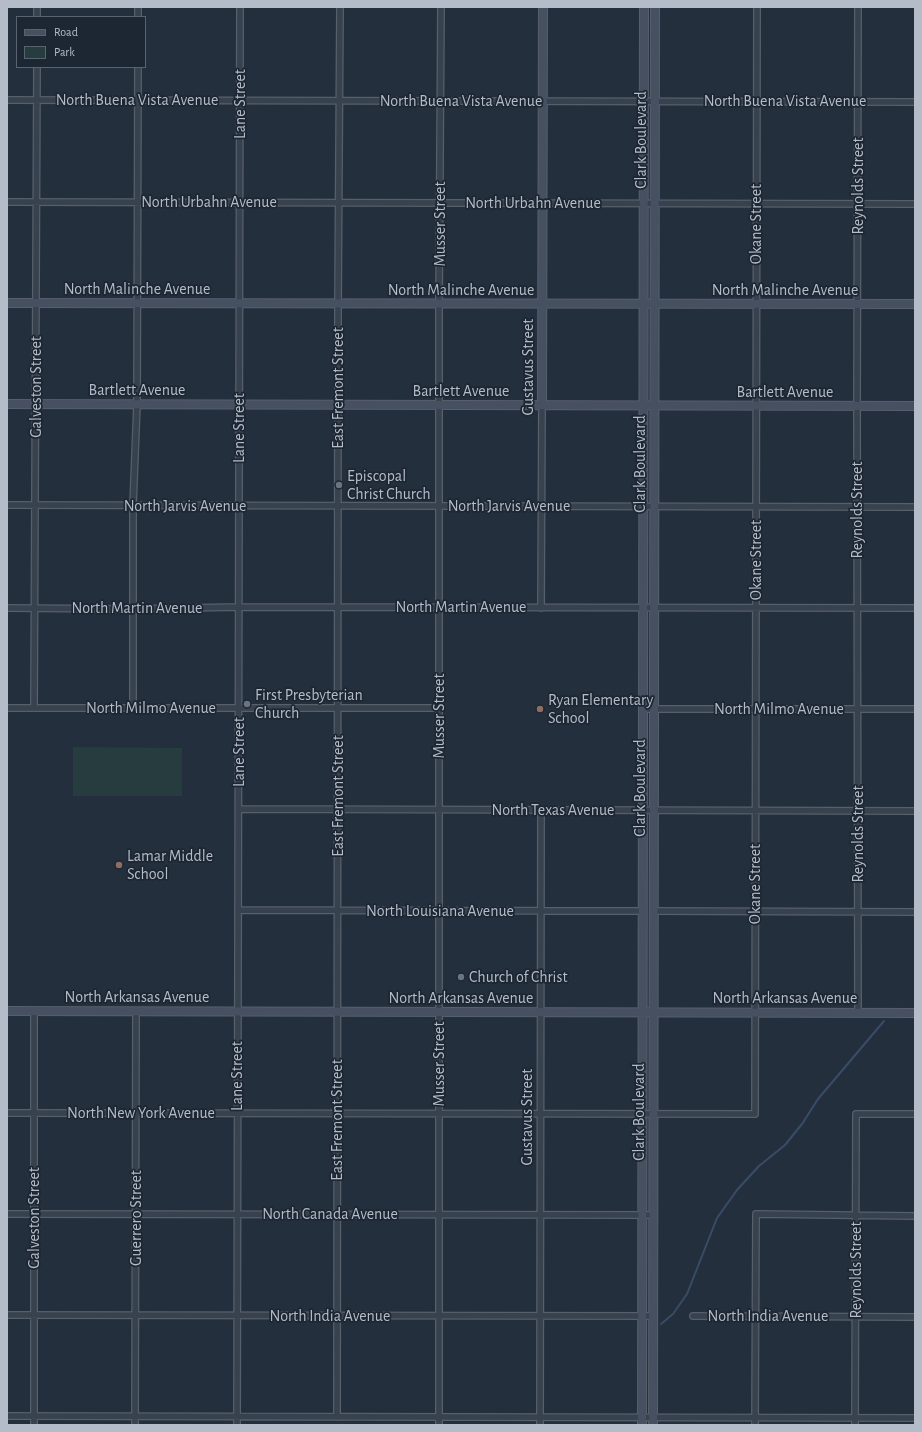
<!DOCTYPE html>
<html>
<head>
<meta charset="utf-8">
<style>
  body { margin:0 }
  #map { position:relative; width:922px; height:1432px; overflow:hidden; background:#242f3e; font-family:"Alegreya Sans",sans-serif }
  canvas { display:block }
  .frame { position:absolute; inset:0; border:8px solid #b4bcc9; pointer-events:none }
  .legend { position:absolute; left:16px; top:16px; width:130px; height:52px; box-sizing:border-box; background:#1d2633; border:1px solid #59626f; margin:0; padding:5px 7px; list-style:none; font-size:12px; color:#b4bcc9 }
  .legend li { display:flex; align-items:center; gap:8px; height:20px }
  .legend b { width:20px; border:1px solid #59626f }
</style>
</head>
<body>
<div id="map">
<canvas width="922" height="1432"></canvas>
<div class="frame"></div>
<ul class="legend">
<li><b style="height:5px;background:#465061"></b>Road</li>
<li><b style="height:11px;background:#263c3f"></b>Park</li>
</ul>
</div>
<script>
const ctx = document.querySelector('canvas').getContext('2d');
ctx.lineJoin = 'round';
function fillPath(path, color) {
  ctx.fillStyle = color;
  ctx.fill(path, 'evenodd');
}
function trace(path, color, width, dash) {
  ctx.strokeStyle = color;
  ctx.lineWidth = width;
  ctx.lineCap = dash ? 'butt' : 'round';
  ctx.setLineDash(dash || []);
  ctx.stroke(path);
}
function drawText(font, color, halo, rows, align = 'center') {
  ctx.font = font + ' "Alegreya Sans",sans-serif';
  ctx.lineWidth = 3.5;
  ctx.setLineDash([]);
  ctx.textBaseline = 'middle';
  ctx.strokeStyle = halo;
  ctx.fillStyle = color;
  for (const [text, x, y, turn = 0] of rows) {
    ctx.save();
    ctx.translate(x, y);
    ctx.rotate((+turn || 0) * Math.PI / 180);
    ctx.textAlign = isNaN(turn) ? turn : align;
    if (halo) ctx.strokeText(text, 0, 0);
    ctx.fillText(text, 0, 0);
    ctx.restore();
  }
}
fillPath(new Path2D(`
  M73,747L182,748V796H73Z`), '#263c3f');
trace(new Path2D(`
  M661,1324L673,1314L687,1294L717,1218L737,1190L759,1166L785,1145L802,1124L818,1099L884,1021`), '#394c67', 2);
const street = new Path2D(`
  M858,7L857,406L858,1013
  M37,17V7
  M138,17V7
  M7,100L915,102
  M7,202L915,204
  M7,505L915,507
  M7,608L133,609L239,607L915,608
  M541,608L542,405
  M7,708H439
  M34,708L37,67
  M133,708V506L137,404L138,67
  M643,709H915
  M239,809L915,811
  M239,910L642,911
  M653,911L915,912
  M34,1011V1425
  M7,1113L755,1114L757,7
  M7,1214L654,1215
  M7,1315L654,1316
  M693,1316L915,1317
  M7,1416L915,1418
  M337,1417L338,303L340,7
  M135,1425L136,1011
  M237,1425L240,7
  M439,1425V304L441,7
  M540,1425L541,810
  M755,1425L756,1214L915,1216
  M855,1425L856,1114H915`);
const secondary = new Path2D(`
  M7,303L915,304
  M7,404L915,406
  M542,405L543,7
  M7,1011L915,1013
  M642,1425L644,7
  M653,1425L655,7`);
trace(street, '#565f6c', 8);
trace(secondary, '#565f6c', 10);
trace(street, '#38414e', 5.5);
trace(secondary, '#465061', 8);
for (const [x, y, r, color] of [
  [339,485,4,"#6b7280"],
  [247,704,4,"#6b7280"],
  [540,709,4,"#8d6e63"],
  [119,865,4,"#8d6e63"],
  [461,977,4,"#6b7280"]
]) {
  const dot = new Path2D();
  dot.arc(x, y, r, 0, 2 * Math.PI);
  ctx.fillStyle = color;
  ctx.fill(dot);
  trace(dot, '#1d2633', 1.5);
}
drawText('16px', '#b4bcc9', '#1d2633', [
  ["North Buena Vista Avenue",137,100],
  ["North Buena Vista Avenue",461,101],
  ["North Buena Vista Avenue",785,101],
  ["Lane Street",240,104,-90],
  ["Clark Boulevard",641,140,-90],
  ["Reynolds Street",858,186,-90],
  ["North Urbahn Avenue",209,202],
  ["North Urbahn Avenue",533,203],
  ["Musser Street",440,224,-90],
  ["Okane Street",756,224,-90],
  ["North Malinche Avenue",137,289],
  ["North Malinche Avenue",461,290],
  ["North Malinche Avenue",785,290],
  ["Gustavus Street",528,367,-90],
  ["Galveston Street",36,387,-90],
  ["East Fremont Street",338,388,-90],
  ["Bartlett Avenue",137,390],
  ["Bartlett Avenue",461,391],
  ["Bartlett Avenue",785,392],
  ["Lane Street",239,428,-90],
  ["Clark Boulevard",640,464,-90],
  ["North Jarvis Avenue",185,506],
  ["North Jarvis Avenue",509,506],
  ["Reynolds Street",857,510,-90],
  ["Okane Street",756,560,-90],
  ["North Martin Avenue",461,607],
  ["North Martin Avenue",137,608],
  ["North Milmo Avenue",151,708],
  ["North Milmo Avenue",779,709],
  ["Musser Street",439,716,-90],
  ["Lane Street",239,752,-90],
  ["Clark Boulevard",640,788,-90],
  ["East Fremont Street",338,796,-90],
  ["North Texas Avenue",553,810],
  ["Reynolds Street",858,834,-90],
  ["Okane Street",755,884,-90],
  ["North Louisiana Avenue",440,911],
  ["North Arkansas Avenue",137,997],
  ["North Arkansas Avenue",461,998],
  ["North Arkansas Avenue",785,998],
  ["Musser Street",439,1064,-90],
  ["Lane Street",237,1076,-90],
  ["Clark Boulevard",639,1112,-90],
  ["North New York Avenue",141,1113],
  ["Gustavus Street",527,1117,-90],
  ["East Fremont Street",337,1120,-90],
  ["North Canada Avenue",330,1214],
  ["Galveston Street",34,1218,-90],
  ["Guerrero Street",136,1218,-90],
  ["Reynolds Street",856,1270,-90],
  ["North India Avenue",330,1316],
  ["North India Avenue",768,1316]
]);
drawText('16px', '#b4bcc9', '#1d2633', [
  ["Episcopal",347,476],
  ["Christ Church",347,494],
  ["First Presbyterian",255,695],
  ["Church",255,713],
  ["Ryan Elementary",548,700],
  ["School",548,718],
  ["Lamar Middle",127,856],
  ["School",127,874],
  ["Church of Christ",469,977]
], 'left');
</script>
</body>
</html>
